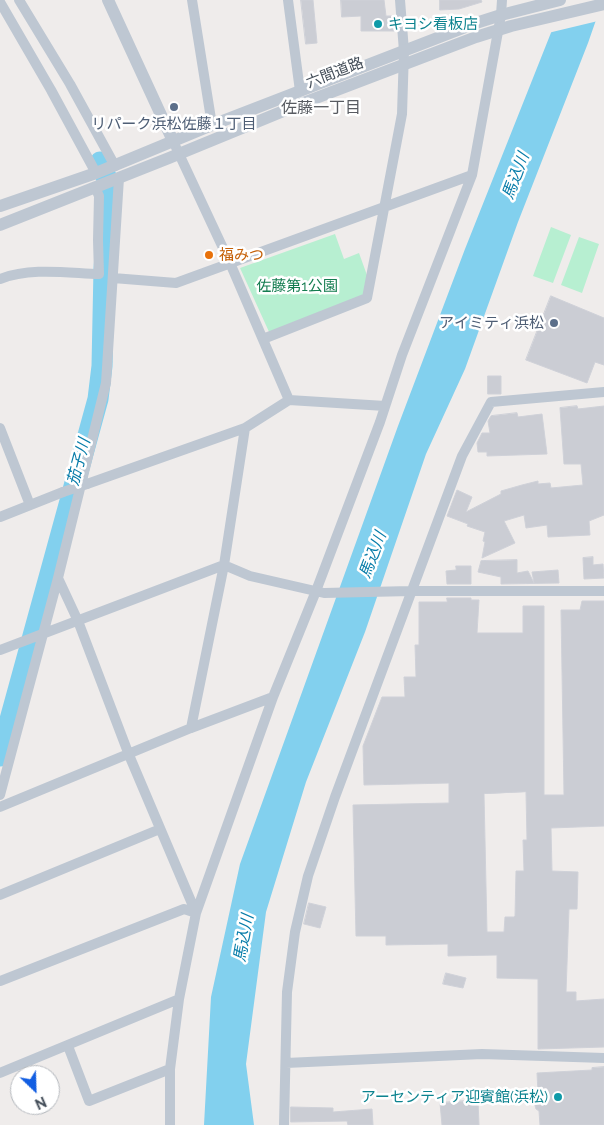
<!DOCTYPE html>
<html>
<head>
<meta charset="utf-8">
<style>
  body { margin:0 }
  #map { position:relative; width:604px; height:1125px; overflow:hidden; background:#efeceb; font-family:Raleway,sans-serif }
  canvas { display:block }
  .north { position:absolute; left:10px; top:1065px; width:50px; height:50px; box-sizing:border-box; background:#fff; border:1px solid #b4b8bd; border-radius:50%; rotate:156deg; font-size:14px; font-weight:700; line-height:20px; text-align:center; color:#444e59 }
  .north::after { content:''; display:block; margin:auto; width:18px; height:22px; background:#125ee2; clip-path:polygon(50% 0,100% 100%,50% 72%,0 100%) }
</style>
</head>
<body>
<div id="map">
<canvas width="604" height="1125"></canvas>
<div class="north">N</div>
</div>
<script>
const ctx = document.querySelector('canvas').getContext('2d');
ctx.lineJoin = 'round';
function fillPath(path, color) {
  ctx.fillStyle = color;
  ctx.fill(path, 'evenodd');
}
function trace(path, color, width, dash) {
  ctx.strokeStyle = color;
  ctx.lineWidth = width;
  ctx.lineCap = dash ? 'butt' : 'round';
  ctx.setLineDash(dash || []);
  ctx.stroke(path);
}
function drawText(font, color, halo, rows, align = 'center') {
  ctx.font = font + ' Raleway,"Noto Sans JP",sans-serif';
  ctx.lineWidth = 5;
  ctx.setLineDash([]);
  ctx.textBaseline = 'middle';
  ctx.strokeStyle = halo;
  ctx.fillStyle = color;
  for (const [text, x, y, turn = 0] of rows) {
    ctx.save();
    ctx.translate(x, y);
    ctx.rotate((+turn || 0) * Math.PI / 180);
    ctx.textAlign = isNaN(turn) ? turn : align;
    if (halo) ctx.strokeText(text, 0, 0);
    ctx.fillText(text, 0, 0);
    ctx.restore();
  }
}
fillPath(new Path2D(`
  M551,227L571,235L553,283L533,276Z
  M335,234L344,259L359,253L368,278L364,297L270,334L240,268Z
  M579,237L599,244L582,293L561,285Z`), '#b7efd1');
fillPath(new Path2D(`
  M564,0H603L588,43L518,222L465,369L426,454L365,632L306,782L266,912L246,1064L254,1125H204L211,997L240,864L398,426L465,249Z`), '#82d0ee');
fillPath(new Path2D(`
  M561,0H604V4L598,21L548,33Z`), '#efeceb');
trace(new Path2D(`
  M0,756L98,399L102,366L104,269L109,199L107,179L100,162`), '#82d0ee', 21);
const building = new Path2D(`
  M301,0H313L317,43L306,44Z
  M341,0H384L386,16H394L396,31H361V16L342,17Z
  M440,0H481L482,2L459,9L440,10Z
  M551,296L604,318V365L595,362L587,383L526,360Z
  M488,376H501V394H488Z
  M577,406L578,409L604,406V515L589,521L590,535L548,537L547,525L526,528L524,515L504,521L515,543L482,558L485,542L483,541L485,532L467,526L468,524L447,516L457,490L472,497L466,512L501,494V491L522,485L538,481V484L550,483L551,488L583,485L581,464H564L560,408Z
  M517,413L518,417L542,414L547,454L487,456V452H478L477,443L482,433H490L488,421L491,416Z
  M593,557V565L603,564L604,578L584,579L583,558Z
  M517,560V573L528,571L534,583L532,572L558,570L559,583L501,584V577L478,572L481,561Z
  M456,566H471V584H447L446,571L456,570Z
  M447,598H471V600H479L477,633H523V606H544V795H564L561,610H580L582,601H604V826L551,828L552,871L578,872L577,909H569L566,992H576V1001L604,999V1047L538,1049V979L497,978V955L448,956V944L386,945V936H356L353,805L449,803V783L364,785L363,746L382,697H405L404,677H416L415,645H419V602H447ZM526,792L527,840H523L524,871H516L515,916L514,917H505L504,932H487L484,794Z
  M309,903L326,907L320,928L304,924Z
  M446,973L466,978L463,988L443,984Z
  M604,1067V1125H540L539,1111L536,1109L534,1102V1098L538,1093L537,1073L592,1070V1068Z
  M478,1100L479,1125H442L440,1103Z
  M291,1107L333,1108V1112L372,1109L373,1125H348L347,1121L291,1122Z`);
fillPath(building, '#cbcdd4');
trace(building, '#cfd1d8', 1);
trace(new Path2D(`
  M19,0L70,84L115,166
  M192,0L212,125
  M288,0L300,91
  M0,2L51,90L96,173
  M173,141L230,263L289,400L385,406
  M113,278L176,283L472,175
  M0,279C30,267 68,273 99,274L98,240L99,196L95,187
  M263,339L367,298L402,114L404,51L400,0
  M0,428L30,505
  M87,484L245,428L289,400
  M0,517L63,492
  M0,650L224,565L250,576L324,593L411,591H604
  M191,728L224,565L245,428
  M0,795L58,578L106,383L119,178
  M0,807L191,728L273,697
  M0,895L160,829
  M0,981L184,909L196,913L129,755L78,621L58,578
  M68,1046L89,1101L170,1069
  M286,1063L482,1054L604,1058
  M0,1073L179,999
  M170,1125V1069L179,999L196,913L273,697L316,591L380,422L402,355L472,175L501,15L502,0
  M284,1125L287,992L295,932L308,876L335,797L462,456L491,402L604,392`), '#bec7d2', 10);
trace(new Path2D(`
  M108,0L173,141
  M0,206L96,173L212,125L476,23L501,15L560,0
  M0,225L169,158L303,103L476,37L511,26L604,4`), '#bec7d2', 12);
trace(new Path2D(`
  M63,492L87,484`), '#bec7d2', 10);
for (const [x, y, r, color] of [
  [378,24,5,"#0f9aa8"],
  [174,107,5,"#5c6f8a"],
  [209,255,5,"#e8710a"],
  [554,323,5,"#5c6f8a"],
  [558,1097,5,"#0f9aa8"]
]) {
  const dot = new Path2D();
  dot.arc(x, y, r, 0, 2 * Math.PI);
  ctx.fillStyle = color;
  ctx.fill(dot);
  trace(dot, '#fff', 2);
}
drawText('15px', '#0d838f', '#fff', [
  ["キヨシ看板店",388,24],
  ["アーセンティア迎賓館(浜松)",548,1097,"right"]
], 'left');
drawText('15px', '#444e59', '#fff', [
  ["六間道路",335,73,-21]
]);
drawText('15px', '#4e5e75', '#fff', [
  ["リパーク浜松佐藤１丁目",174,124],
  ["アイミティ浜松",544,323,"right"]
]);
drawText('15px', '#c56008', '#fff', [
  ["福みつ",219,255]
], 'left');
drawText('15px', '#137c4f', '#fff', [
  ["佐藤第1公園",297,286]
]);
drawText('16px', '#585b61', '#fff', [
  ["佐藤一丁目",321,108]
]);
drawText('italic 16px', '#077ca9', '#fff', [
  ["馬込川",516,176,-69],
  ["茄子川",79,462,-75],
  ["馬込川",373,555,-69],
  ["馬込川",244,938,-80]
]);
</script>
</body>
</html>
